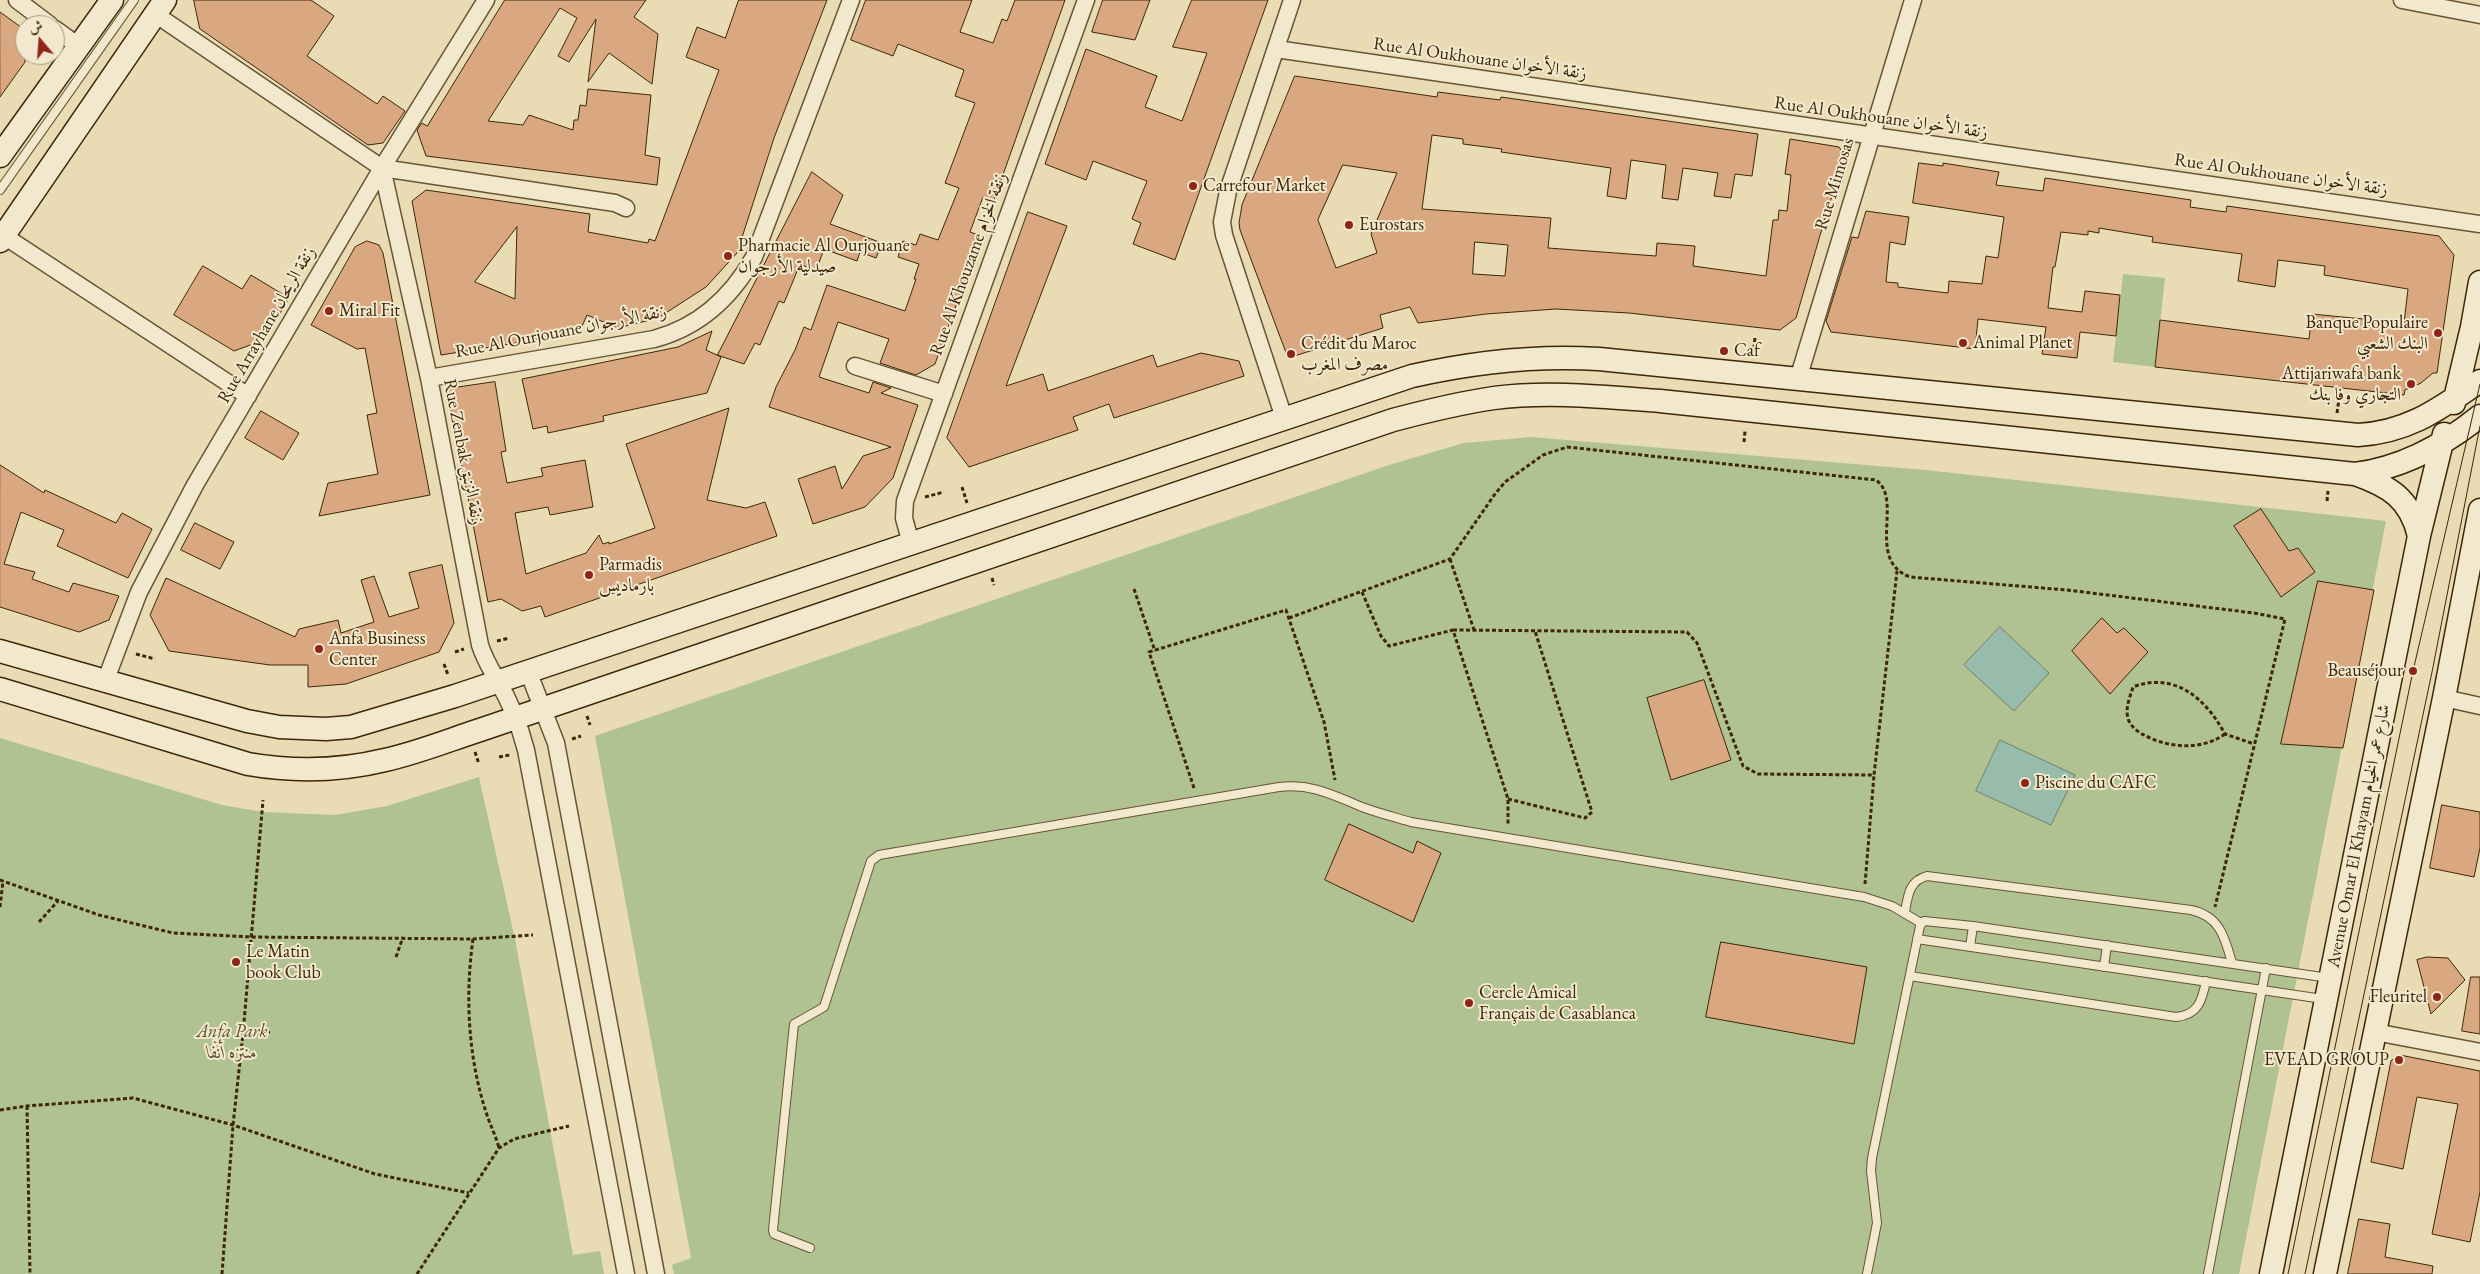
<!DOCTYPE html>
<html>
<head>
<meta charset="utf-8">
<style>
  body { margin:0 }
  #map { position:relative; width:2480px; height:1274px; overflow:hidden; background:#e9dcb4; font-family:"EB Garamond",Amiri,serif }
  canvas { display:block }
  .north { position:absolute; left:15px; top:15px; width:50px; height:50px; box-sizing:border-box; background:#f1e8ce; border:1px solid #a99b7e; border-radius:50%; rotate:342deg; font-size:14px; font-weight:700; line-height:20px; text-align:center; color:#3d2706 }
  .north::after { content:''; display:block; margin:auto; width:18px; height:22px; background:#8f2418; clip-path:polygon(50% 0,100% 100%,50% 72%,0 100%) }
</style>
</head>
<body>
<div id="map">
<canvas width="2480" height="1274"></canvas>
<div class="north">ش</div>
</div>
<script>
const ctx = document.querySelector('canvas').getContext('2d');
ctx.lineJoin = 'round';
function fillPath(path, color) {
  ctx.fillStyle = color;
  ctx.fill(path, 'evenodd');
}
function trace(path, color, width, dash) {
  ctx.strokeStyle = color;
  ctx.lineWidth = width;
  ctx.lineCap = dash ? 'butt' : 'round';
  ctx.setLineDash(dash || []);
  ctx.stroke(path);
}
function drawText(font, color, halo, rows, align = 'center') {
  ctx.font = font + ' "EB Garamond",Amiri,serif';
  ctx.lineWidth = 4;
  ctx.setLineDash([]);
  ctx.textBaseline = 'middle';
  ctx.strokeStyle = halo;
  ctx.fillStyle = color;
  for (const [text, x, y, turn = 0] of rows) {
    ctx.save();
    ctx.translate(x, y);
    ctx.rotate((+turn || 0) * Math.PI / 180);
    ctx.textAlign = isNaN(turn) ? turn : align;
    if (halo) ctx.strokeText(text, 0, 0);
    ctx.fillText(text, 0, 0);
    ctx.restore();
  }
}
fillPath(new Path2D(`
  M2123,274L2165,278L2155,367L2113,362Z
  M1531,437L1926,470L2386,521L2239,1274H674L672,1265L691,1258L595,736L1389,465L1464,443Z
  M0,738L222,805L263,812L335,815L387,806L479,777L515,939L573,1255L600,1251L604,1274H0Z`), '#b0c292');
const water = new Path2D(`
  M2000,627L2049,673L2014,711L1964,665Z
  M2000,740L2075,775L2051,825L1976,791Z`);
fillPath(water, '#97bcac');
trace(water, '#73806a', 1);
const building = new Path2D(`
  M194,0H311L334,16L307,56L377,104L383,96L405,111L383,143L368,145L200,29Z
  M505,0H646L634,17L658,34L652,84L609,53L588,82L596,19L569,62L558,56L577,18L560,8L488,121L523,125L529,115L573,130L574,120H578L580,105L586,106L588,89L651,95L645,155L660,158L657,185L426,156L417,130L422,123L427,126Z
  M739,0H827L774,138L737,253L706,287L658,318L618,328L587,315L579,333L441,355L412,201L426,190L590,214L588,232L648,243L649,239L655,241L719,70L686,57L697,27L725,38ZM517,227L515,299L475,282Z
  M866,0H972L960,32L993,43L1002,19L1007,21L1015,0H1065L994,200L983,197L970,232L981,236L935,364L916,375L880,363L889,339L838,322L819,377L869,393L873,382L891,388L881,393L918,405L893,478L865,507L813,524L798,479L835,466L842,489L863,456L891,447L769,407L776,387L795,350L804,327L811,330L827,285L905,311L916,279H914L919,264L898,257L903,241L916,245L920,234L938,240L959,188L945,183L975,103L955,96L964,70L898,44L893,56L851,40Z
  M1103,0H1150L1135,40L1092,32Z
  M1192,0H1268L1175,260L1133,244L1141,223L1132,219L1147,181L1093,161L1086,180L1045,164L1086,49L1157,76L1145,107L1182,121L1207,53L1173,47Z
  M0,12L25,30V62L0,97Z
  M1295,76L1437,97L1438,92L1500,100L1501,97L1758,134L1752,176L1735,174L1731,198L1714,196L1718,173L1683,168L1678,200L1662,198L1666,165L1631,160L1626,199L1607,196L1611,168L1501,152L1502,149L1463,144V139L1432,135L1422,209L1551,218L1548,248L1656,256L1657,243L1695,246L1693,266L1766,276L1773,220H1778L1779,210L1787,211L1791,175L1785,174L1790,139L1839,147L1848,160L1842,183L1837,182L1828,208L1796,318L1780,330L1629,313L1556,309L1486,314L1418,323L1410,307L1380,315L1383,328L1288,358L1240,230L1239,223L1242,205ZM1343,165L1397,173L1371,234L1377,253L1336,268L1318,220ZM1475,242L1508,245L1505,276L1473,274Z
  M1919,163L1943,166V163L1999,172L1996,185L2043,191L2045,178L2191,200L2190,207L2226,212L2227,206L2439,236L2454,255L2437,373H2433L2421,383L2405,390L2404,395L2155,367L2160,320L2309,339L2312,314L2404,323L2408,289L2324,275L2325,266L2278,260L2275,287L2238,281L2242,254L2152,242L2153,237L2099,228V233L2088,231V235L2061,232L2055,267H2053L2048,308L2082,312L2085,291L2120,295L2116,336L2080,332L2077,358L2042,354L2046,327L1978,319L1975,349L1831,332L1826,321L1852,237L1858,238L1866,211L1909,217L1905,245L1890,242L1886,282L1898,283V287L1948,293L1949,281L1982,284L1986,256L1998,258L2004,217L1913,203Z
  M812,172L843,195L830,224L882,243L876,258L860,252L857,261L824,249L816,271L800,264L784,303L779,301L760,345L755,343L744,364L717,355L721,357L707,393L603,416L604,421L548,433L547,426L533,429L522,379L678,347L712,331L706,350L717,355Z
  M1028,212L1067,226L1006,386L1043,374L1048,391L1153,355L1157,367L1201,353L1239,361L1244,376L1114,418L1109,404L1073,417L1078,430L969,467L947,438Z
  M367,241L379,245L383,253L430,495L319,516L328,483L378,474L367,415L377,413L365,348L357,349L311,325L355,247Z
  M203,266L242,289L251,275L289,298L264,340L234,351L174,315Z
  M495,382L506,451L501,452L507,483L543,476L541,468L585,460L593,507L550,515L548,507L515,513L526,574L586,553L599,535L603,544L609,542V544L655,528L626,444L729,408L707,500L746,508L765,502L777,536L545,617L541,606L522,611L501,599L488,602L447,389Z
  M261,411L299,433L283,460L245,438Z
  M0,465L44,493L45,490L116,523L122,513L152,529L128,578L57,546L64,530L21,512L4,564L35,572L32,579L69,592L73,583L119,596L109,620L79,632L0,607Z
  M2261,509L2289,551L2298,548L2315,572L2281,597L2234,526Z
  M195,523L234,542L220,569L181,550Z
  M442,565L454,623L439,652L346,684L308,687V665H270L169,651L150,615L166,578L295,637L299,629L338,620L341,633L374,622L361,580L374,576L389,617L419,608L409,573Z
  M2318,581L2374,590L2343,748L2281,744Z
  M2102,618L2117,633L2124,628L2148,652L2110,694L2072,651Z
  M1704,680L1731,760L1671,780L1647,698Z
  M2442,805L2480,812V848L2474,877L2430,868Z
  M1349,824L1413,853L1417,841L1441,853L1413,922L1325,880Z
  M1721,942L1867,967L1854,1044L1706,1017Z
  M2427,957L2448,958L2465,980L2431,1014L2417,960Z
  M2471,977H2480V1034L2462,1031Z
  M2400,1055L2480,1071V1192L2470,1242L2432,1234L2458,1104L2417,1097L2403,1169L2371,1162L2391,1061Z
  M2359,1219L2390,1224L2385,1257L2433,1266L2432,1274H2348Z`);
fillPath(building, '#d9a881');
trace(building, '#3d2706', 1);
const lane = new Path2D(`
  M0,190L134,0
  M1905,912C1908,895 1909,881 1927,876L2191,910C2220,916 2225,938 2232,963
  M1917,939L2323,999
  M1970,947L1973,926
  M2104,967L2107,945
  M1910,976L2176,1017C2198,1015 2202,1001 2206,981
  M810,1248L774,1234L773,1230L794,1024L824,1007L871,861L879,855L1279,787C1311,783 1333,795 1362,807C1378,813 1394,817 1411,822L1864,897L1892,906L1921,923
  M1867,1274L1877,1223L1871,1171L1872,1158L1920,926L1924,921L1973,926L2329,978
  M2208,1274L2266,968`);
const street = new Path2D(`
  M17,0L50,25
  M2402,0L2480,15
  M155,14L382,168L615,203L626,208
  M55,29L80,47
  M1276,49L2480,224
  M382,168L429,378L480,645C484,658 490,668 497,680C510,701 520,727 526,750L626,1274
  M4,236L248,396
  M855,366L944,394
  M429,378L654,339C699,327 731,298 754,257L851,0
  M1798,379L1913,0
  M1284,418L1224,235L1222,222L1228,191L1292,0
  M911,544L904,518L905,501L1086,0
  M528,671L556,743L656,1274
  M105,682L139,592L195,485L382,168L486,0
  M2444,698L2480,706
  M2375,1032L2480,1052`);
const secondary = new Path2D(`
  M0,156L112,0
  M0,241L165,0
  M2454,403L2472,327L2480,282
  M2355,474C2389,486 2410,498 2419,536
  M0,651L247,721L279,727L326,729L351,727L455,696L1412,376C1474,362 1535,355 1599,359L2358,435C2409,432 2439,409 2480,381
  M0,689L248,764C294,772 340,771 385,760C417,753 449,740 480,730L1393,420C1427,411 1460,403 1494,398C1549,391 1605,397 1660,401L2355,474C2402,468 2444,445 2480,416
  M2271,1274L2419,536L2444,434
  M2325,1274L2444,698L2480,510`);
trace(lane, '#685432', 10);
trace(street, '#685432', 19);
trace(secondary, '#3d2706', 25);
trace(new Path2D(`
  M1753,355L1755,338
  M2337,413L2339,399
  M1744,442L1745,431
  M962,487L967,503
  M925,497L944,492
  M2327,501L2328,491
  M1450,559L1474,630
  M992,578L994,585
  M1134,589L1155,651
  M1362,592L1381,636L1389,646L1453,630L1508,799V826
  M1289,618L1450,559L1495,494L1505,482L1543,455L1567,447L1876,480C1904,500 1865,560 1910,577L2067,590L2254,613L2285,619L2215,907
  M1453,630L1687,632L1697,643L1743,766L1758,774L1874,775L1897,571
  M497,641L509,638
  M455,652L464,649
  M136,654L155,659
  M444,664L448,675
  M587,716L590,725
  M2225,734C2201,751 2168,748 2144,735C2138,732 2129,725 2128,718C2125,708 2130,697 2133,687C2175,671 2206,699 2225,734L2254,744
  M572,739L581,736
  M475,752L479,764
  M499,757L510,755
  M1194,788L1149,652L1286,610L1324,722L1335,780
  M1508,799L1585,818L1592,812L1535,631
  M0,880L99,915L173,933L252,937L473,939L533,935
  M1865,884L1874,775
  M0,907L3,881
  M39,922L58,901
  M473,939C465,996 468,1057 486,1112C490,1125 496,1136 499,1148
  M396,957L403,937
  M243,1034L270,1032
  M27,1106L30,1274
  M0,1110L27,1106L133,1098L233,1125L375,1174L469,1193
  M222,1274L233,1125L243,1034L263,800
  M417,1274L499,1148L514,1139L569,1126`), '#3d2706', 3, [4, 2.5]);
trace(lane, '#f1e8ce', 8);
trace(street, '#f1e8ce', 16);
trace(secondary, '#f1e8ce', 22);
trace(new Path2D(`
  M2288,1274L2413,671L2480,384
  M2305,1274L2432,672L2480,426`), '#3d2706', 1);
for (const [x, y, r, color] of [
  [1193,186,5,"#8f2418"],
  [1349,225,5,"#8f2418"],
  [728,256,5,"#8f2418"],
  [329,311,5,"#8f2418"],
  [2438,333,5,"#8f2418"],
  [1963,343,5,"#8f2418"],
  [1724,351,5,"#8f2418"],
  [1291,354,5,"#8f2418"],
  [2411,384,5,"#8f2418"],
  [589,575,5,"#8f2418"],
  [319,649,5,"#8f2418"],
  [2413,671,5,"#8f2418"],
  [2025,783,5,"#8f2418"],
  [236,962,5,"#8f2418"],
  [2437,997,5,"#8f2418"],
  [1469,1003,5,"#8f2418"],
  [2399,1060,5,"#8f2418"]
]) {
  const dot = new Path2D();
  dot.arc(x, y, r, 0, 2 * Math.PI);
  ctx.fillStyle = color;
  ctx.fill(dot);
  trace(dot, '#f1e8ce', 2);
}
drawText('18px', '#3d2706', '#f1e8ce', [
  ["Rue Al Oukhouane زنقة الأخوان",1480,59,8],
  ["Rue Al Oukhouane زنقة الأخوان",1881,118,8],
  ["Rue Al Oukhouane زنقة الأخوان",2281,175,8],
  ["Rue Mimosas",1835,184,-73],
  ["Rue Al Khouzame زنقة الخزام",969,264,-70],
  ["Rue Arrayhane زنقة الريحان",267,325,-60],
  ["Rue Al Ourjouane زنقة الأرجوان",561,332,-11],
  ["Rue Zenbak زنقة الزنبق",463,452,79],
  ["Avenue Omar El Khayam شارع عمر الخيام",2359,836,-79]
]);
drawText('18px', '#3d2706', '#f1e8ce', [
  ["Carrefour Market",1203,186],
  ["Eurostars",1359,225],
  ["Pharmacie Al Ourjouane",738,246],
  ["صيدلية الأرجوان",738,267],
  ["Miral Fit",339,311],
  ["Banque Populaire",2428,323,"right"],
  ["البنك الشعبي",2428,344,"right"],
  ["Animal Planet",1973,343],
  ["Crédit du Maroc",1301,344],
  ["مصرف المغرب",1301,365],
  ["Caf",1734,351],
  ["Attijariwafa bank",2401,374,"right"],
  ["التجاري وفا بنك",2401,395,"right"],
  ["Parmadis",599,565],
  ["بارماديس",599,586],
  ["Anfa Business",329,639],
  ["Center",329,660],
  ["Beauséjour",2403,671,"right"],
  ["Piscine du CAFC",2035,783],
  ["Le Matin",246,952],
  ["book Club",246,973],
  ["Cercle Amical",1479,993],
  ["Français de Casablanca",1479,1014],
  ["Fleuritel",2427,997,"right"],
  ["EVEAD GROUP",2389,1060,"right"]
], 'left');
drawText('italic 18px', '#5a4e29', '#f1e8ce', [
  ["Anfa Park",232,1032],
  ["منتزه أنفا",232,1053]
]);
</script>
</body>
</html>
